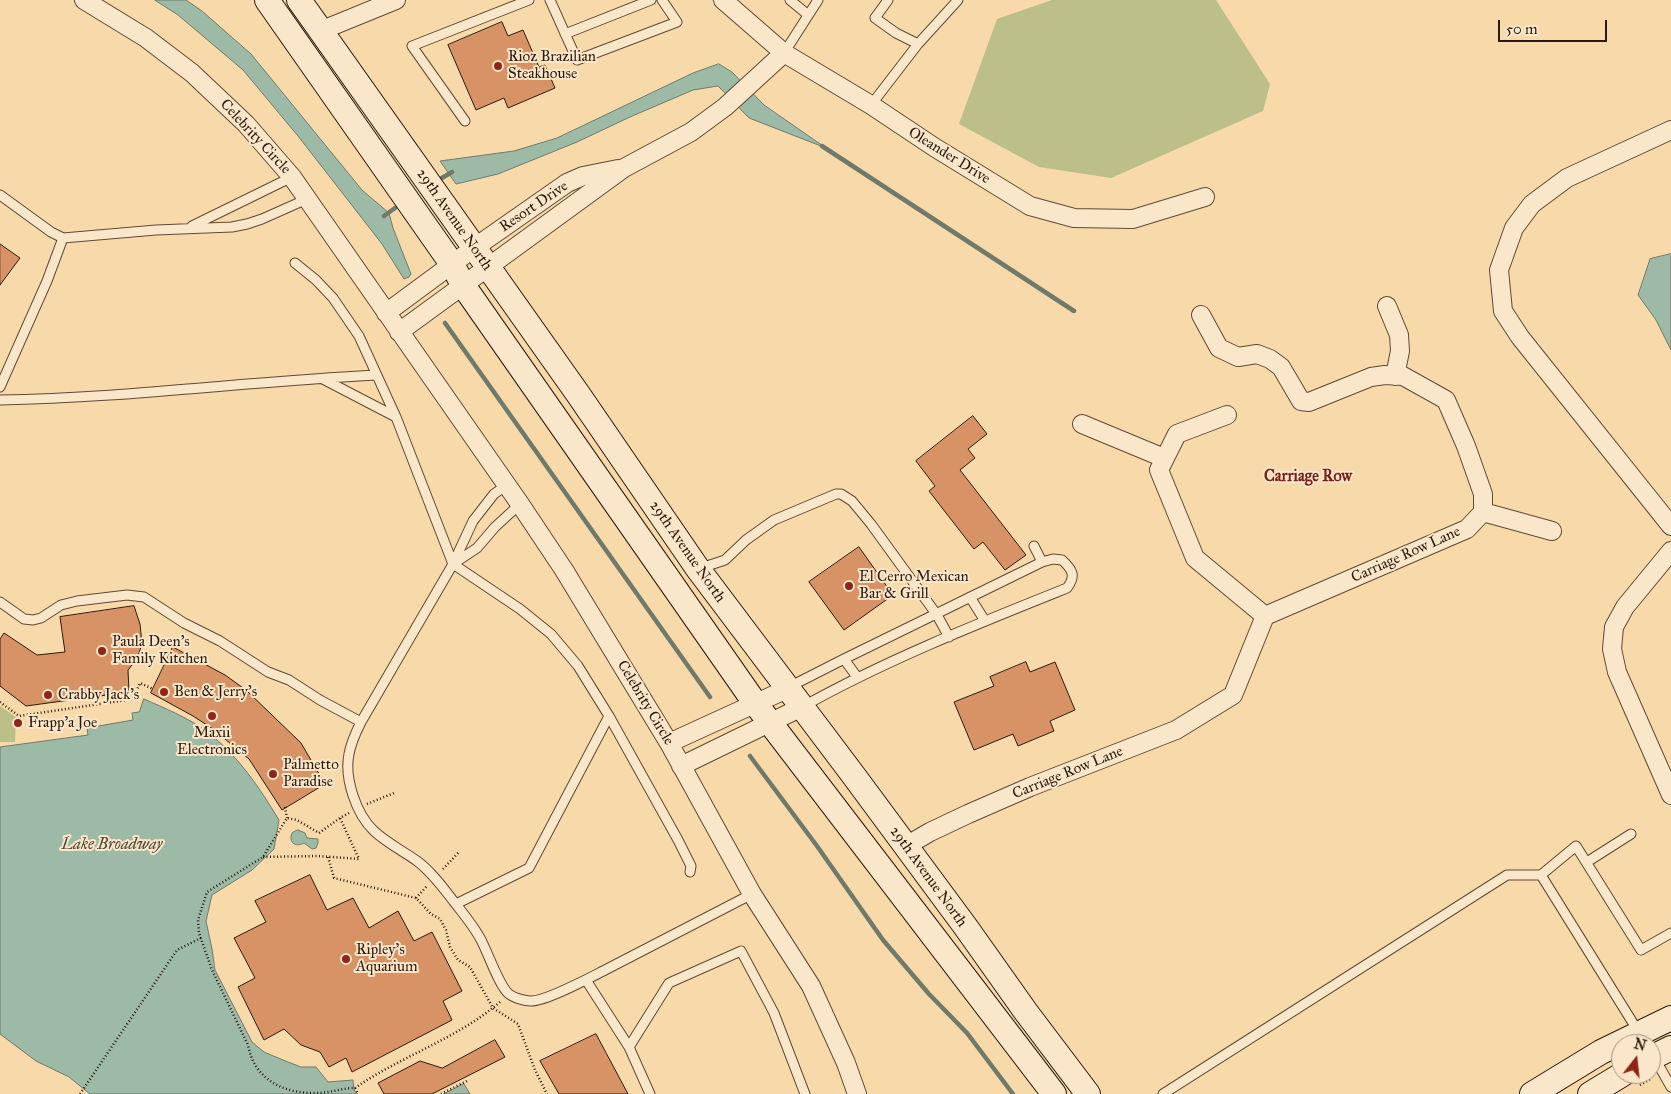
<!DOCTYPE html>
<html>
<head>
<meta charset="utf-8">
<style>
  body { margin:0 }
  #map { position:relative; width:1671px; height:1094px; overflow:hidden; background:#f7d9aa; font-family:"IM FELL Great Primer",serif }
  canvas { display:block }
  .north { position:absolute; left:1611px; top:1034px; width:50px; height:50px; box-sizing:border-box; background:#fae6c8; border:1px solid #a8947e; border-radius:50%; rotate:16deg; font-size:14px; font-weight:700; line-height:20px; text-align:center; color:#2c1a0f }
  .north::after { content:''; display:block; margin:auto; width:18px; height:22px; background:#8f2418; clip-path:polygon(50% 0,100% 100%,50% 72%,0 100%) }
  .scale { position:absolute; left:1498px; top:20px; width:109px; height:22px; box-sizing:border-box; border:2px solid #2c1a0f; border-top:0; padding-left:6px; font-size:15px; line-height:18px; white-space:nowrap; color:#2c1a0f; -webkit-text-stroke:4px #fae6c8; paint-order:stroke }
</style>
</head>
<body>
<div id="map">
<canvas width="1671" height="1094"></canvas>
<div class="north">N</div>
<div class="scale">50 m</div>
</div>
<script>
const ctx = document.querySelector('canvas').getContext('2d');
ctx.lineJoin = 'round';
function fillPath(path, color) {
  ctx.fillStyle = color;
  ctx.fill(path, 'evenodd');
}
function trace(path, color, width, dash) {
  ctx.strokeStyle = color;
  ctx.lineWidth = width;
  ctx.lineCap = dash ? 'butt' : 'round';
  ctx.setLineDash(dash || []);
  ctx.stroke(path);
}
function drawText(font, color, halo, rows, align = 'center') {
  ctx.font = font + ' "IM FELL Great Primer",serif';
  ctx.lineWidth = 4;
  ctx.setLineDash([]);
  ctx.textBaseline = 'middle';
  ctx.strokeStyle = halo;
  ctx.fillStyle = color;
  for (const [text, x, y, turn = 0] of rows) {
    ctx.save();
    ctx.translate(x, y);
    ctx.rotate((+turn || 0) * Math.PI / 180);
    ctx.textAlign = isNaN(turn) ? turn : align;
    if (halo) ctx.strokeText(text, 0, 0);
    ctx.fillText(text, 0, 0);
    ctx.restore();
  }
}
fillPath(new Path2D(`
  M1052,0H1216L1270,84L1263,111L1111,178L1039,167L959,124L997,19Z
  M0,706L16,717L15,742H0Z`), '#bcbf89');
const water = new Path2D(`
  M155,0H186L202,11L251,54L362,190L389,213L393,228L411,274L409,277L404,279L382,244L298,136L243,70L178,15Z
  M719,64L732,72L764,105L826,148L749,118L718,86L693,90L630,117L577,142L498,174L456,184L440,161L514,151L557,138L693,73Z
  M1671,254V350L1656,320L1638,295L1650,259Z
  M144,699C164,708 187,717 206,731C238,755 259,787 279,820L274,849L252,870L212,895L206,921L212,949L215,970L252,1042L264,1052L283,1060L301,1067H316L328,1082L353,1080L354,1090L358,1094H90L69,1077L36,1061L0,1034V747L88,735L87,728L133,720L132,713L139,712Z
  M298,830L305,833L307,838L318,839V843L316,848L312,849L304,843C295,848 288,842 292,833Z
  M464,1084L470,1094H444Z`);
fillPath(water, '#9dbaa7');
trace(water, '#707a6a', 1);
trace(new Path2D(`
  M822,146L1074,311
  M435,182L452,172
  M384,216L395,208
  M445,323L710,697
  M750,756L817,846L883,940L929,994L967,1033L1013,1094`), '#707a6a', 4.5);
const building = new Path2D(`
  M502,22L508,36L523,30L539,67L545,65L555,88L508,108L504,98L476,110L448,45Z
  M0,244L20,258L0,285Z
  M973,416L987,434L968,449L975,458L960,470L1026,555L1005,570L983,542L974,549L929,491L935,486L916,461Z
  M859,547L893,595L844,630L809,582Z
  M134,606L140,624L142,644L137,659L128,670L129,692L26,706L0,686V639L4,633L37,655L65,652L60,617Z
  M173,647L225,675L246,690L301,743L325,784L282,810L249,759L213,729L193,716L151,693Z
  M1026,662L1030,672L1055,662L1075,710L1050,721L1054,731L1018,746L1013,734L974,750L954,702L994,686L990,677Z
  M310,875L327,910L353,898L369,928L398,911L414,941L432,932L462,991L443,1001L452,1020L352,1072L346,1058L329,1067L320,1052L301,1045L284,1029L264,1040L238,987L255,978L234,938L266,922L255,901Z
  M596,1034L628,1094H559L540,1061Z
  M495,1040L505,1057L432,1094H384L378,1083L420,1061L442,1068Z`);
fillPath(building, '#d79266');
trace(building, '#2c1a0f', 1);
const service = new Path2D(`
  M550,0L577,60L677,22L662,0
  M790,0L807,14
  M888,0L875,18L896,33L918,44
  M565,34L651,0
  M784,53L818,0
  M871,105L918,44L958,0
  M465,121L412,46L529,0
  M0,195L51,232L63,238L47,281L0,387
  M192,226L292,177
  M63,238L156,230L232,227L247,224L262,219L307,199
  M295,263L316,280L333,298L359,336L396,417L453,564L520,609L551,634L578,666L609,716L678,840L691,866L690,872
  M323,379L396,417
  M0,400C126,398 252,381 377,375
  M507,485L494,494L473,521L453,564L361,722C356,732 351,742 349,754C344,778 356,814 374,831C387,843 403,851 417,861C432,872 444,889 455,903C465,916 477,930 483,944C489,956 500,987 509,994C514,998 525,1001 531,1001C547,1001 591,977 607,969C656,944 704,919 752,894
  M1034,546L1042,562
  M453,564L477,548L495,527L520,504
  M698,569L725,560L746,540L774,520L836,494H841L852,501L871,524L937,615L949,637
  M970,597L985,621
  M0,602L24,619L33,620L41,618L61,605L77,601L127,595L144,597L184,623L220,641L268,672L289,680L320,700L361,722
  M844,659L857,677
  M789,687L844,659L1042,562L1053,559L1062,560C1073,570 1076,576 1067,588C977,624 886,660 802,707
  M1587,862L1631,834
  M456,904L529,868L609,716
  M586,980L629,1047L650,1094
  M1646,1044L1541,875L1576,846L1641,950L1671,933
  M629,1047L669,983L741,951L774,1013L805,1094
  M1654,1057L1671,1087
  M1163,1094L1507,875H1541`);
const minor = new Path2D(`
  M84,0L146,38L192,73L246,124L292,177L520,504L564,570L669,743L752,894L811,986L846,1063L857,1094
  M723,0L784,53L871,105L934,147L1030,206L1074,218L1133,219L1205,197
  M320,31L396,0
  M1671,130L1567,178L1532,204L1514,228L1499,270L1503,311L1520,337L1671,526
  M1387,306L1399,335L1400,351L1395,376
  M386,313L474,248L567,183L583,176L618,169
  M399,332L624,168L691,132L725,107L784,53
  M1227,415L1177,434L1159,470L1195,558L1265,616
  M1082,424L1164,458
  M1483,512L1552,531
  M1671,551L1625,607L1614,627L1612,649L1617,672L1671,795
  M669,743L787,689
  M681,766L802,707
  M906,846L930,832L968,814L1030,787L1176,730L1233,695L1265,616L1467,529L1483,512V494L1466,446L1446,400L1403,376L1385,375L1371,377L1309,402L1301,401L1281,367L1270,359L1257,354L1238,357L1219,348L1201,315`);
const secondary = new Path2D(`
  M267,0L452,264L463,285L755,703L1054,1094
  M299,0L578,394L698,569L854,776L965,926L1026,1012L1088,1094
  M1651,1058L1671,1048
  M1532,1094L1601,1052L1671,1018
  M1590,1094L1623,1074`);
trace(service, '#5f4a36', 11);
trace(minor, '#5f4a36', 20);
trace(secondary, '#2c1a0f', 26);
trace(new Path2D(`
  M0,702L19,716L133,699L140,683L153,689
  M367,804L394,793
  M285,807L287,818
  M349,813L340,818L319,833L297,820L287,818L263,857L207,892L198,920L199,933L212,970L248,1045C254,1079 283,1094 317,1093C330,1093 342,1088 355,1088L358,1094
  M263,857L318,856L359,859L340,818
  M328,857L334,878L416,898L431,914L440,919L446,930L450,947L458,960L470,967L493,1008L518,1024L535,1070L547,1094
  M443,869L459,852
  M416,898L427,886
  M1640,1085L1652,1078
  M355,1088C401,1056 457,1039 500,1002
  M80,1094L177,950L201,938
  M441,1094L469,1080`), '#2c1a0f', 2.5, [1, 2.5]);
trace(service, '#fae6c8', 9);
trace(minor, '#fae6c8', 18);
trace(secondary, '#fae6c8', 24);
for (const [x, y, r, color] of [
  [498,66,5,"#8f2418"],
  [849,586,5,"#8f2418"],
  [102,651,5,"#8f2418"],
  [164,692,5,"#8f2418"],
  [48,695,5,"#8f2418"],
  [212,716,5,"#8f2418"],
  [18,723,5,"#8f2418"],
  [273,774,5,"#8f2418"],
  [346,959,5,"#8f2418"]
]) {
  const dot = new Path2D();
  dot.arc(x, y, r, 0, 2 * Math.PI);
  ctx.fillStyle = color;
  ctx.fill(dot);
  trace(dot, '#fae6c8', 2);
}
drawText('15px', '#2c1a0f', '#fae6c8', [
  ["Rioz Brazilian",508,57],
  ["Steakhouse",508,74],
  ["El Cerro Mexican",859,577],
  ["Bar & Grill",859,594],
  ["Paula Deen's",112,642],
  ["Family Kitchen",112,659],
  ["Ben & Jerry's",174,692],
  ["Crabby Jack's",58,695],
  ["Frapp'a Joe",28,723],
  ["Maxii",212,733,"center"],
  ["Electronics",212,750,"center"],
  ["Palmetto",283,765],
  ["Paradise",283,782],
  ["Ripley's",356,950],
  ["Aquarium",356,967]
], 'left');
drawText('15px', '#2c1a0f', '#fae6c8', [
  ["Celebrity Circle",255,137,47],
  ["Oleander Drive",949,156,32],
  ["Resort Drive",534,207,-34],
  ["29th Avenue North",454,220,55],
  ["29th Avenue North",687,552,55],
  ["Carriage Row Lane",1406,555,-24],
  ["Celebrity Circle",645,703,59],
  ["Carriage Row Lane",1068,773,-22],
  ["29th Avenue North",928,877,54]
]);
drawText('bold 16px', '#7a1f14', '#fae6c8', [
  ["Carriage Row",1308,477]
]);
drawText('italic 16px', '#4e4a3d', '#fae6c8', [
  ["Lake Broadway",112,845]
]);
</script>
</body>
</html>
